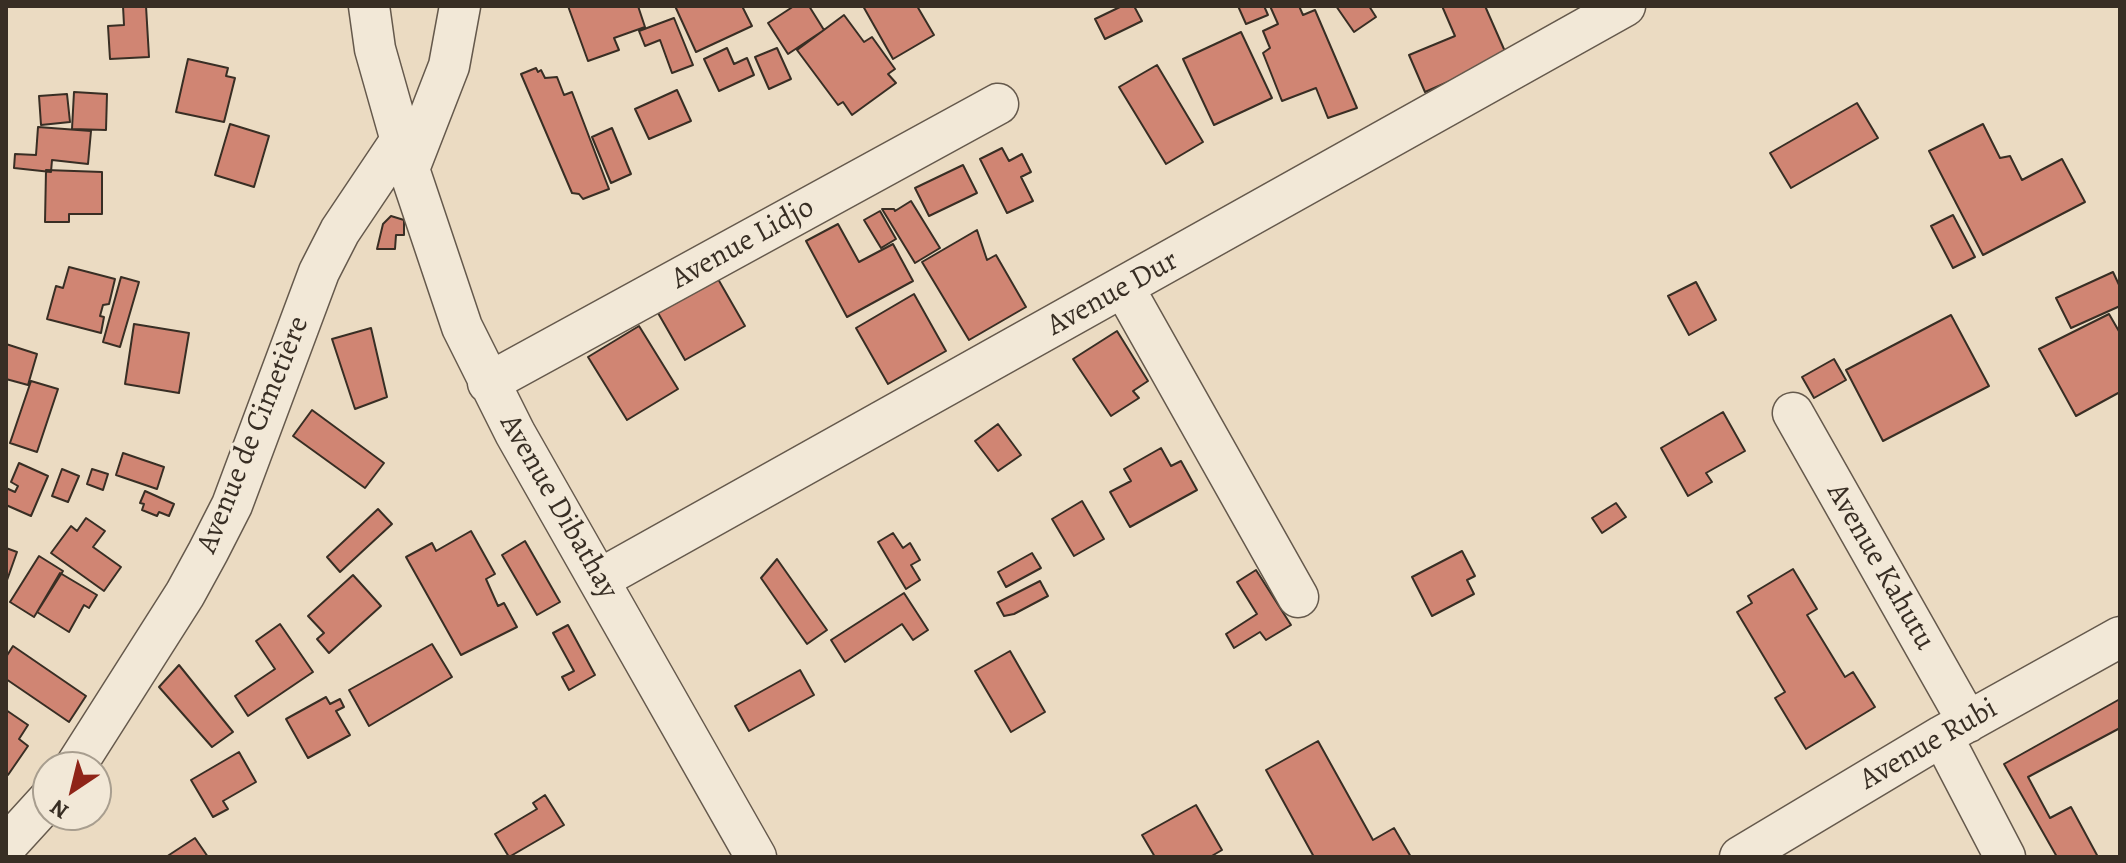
<!DOCTYPE html>
<html>
<head>
<meta charset="utf-8">
<style>
  body { margin:0 }
  #map { position:relative; width:2126px; height:863px; overflow:hidden; background:#ebdbc2; font-family:Alegreya,serif }
  canvas { display:block }
  .frame { position:absolute; inset:0; border:8px solid #382e24; pointer-events:none }
  .north { position:absolute; left:32px; top:751px; width:80px; height:80px; box-sizing:border-box; background:#f2e8d7; border:2px solid #a89e8f; border-radius:50%; rotate:215deg; font-size:22px; font-weight:700; line-height:32px; text-align:center; color:#382e24 }
  .north::after { content:''; display:block; margin:auto; width:28px; height:36px; background:#8f2418; clip-path:polygon(50% 0,100% 100%,50% 72%,0 100%) }
</style>
</head>
<body>
<div id="map">
<canvas width="2126" height="863"></canvas>
<div class="frame"></div>
<div class="north">N</div>
</div>
<script>
const ctx = document.querySelector('canvas').getContext('2d');
ctx.lineJoin = 'round';
function fillPath(path, color) {
  ctx.fillStyle = color;
  ctx.fill(path, 'evenodd');
}
function trace(path, color, width, dash) {
  ctx.strokeStyle = color;
  ctx.lineWidth = width;
  ctx.lineCap = dash ? 'butt' : 'round';
  ctx.setLineDash(dash || []);
  ctx.stroke(path);
}
function drawText(font, color, halo, rows, align = 'center') {
  ctx.font = font + ' Alegreya,serif';
  ctx.lineWidth = 6;
  ctx.setLineDash([]);
  ctx.textBaseline = 'middle';
  ctx.strokeStyle = halo;
  ctx.fillStyle = color;
  for (const [text, x, y, turn = 0] of rows) {
    ctx.save();
    ctx.translate(x, y);
    ctx.rotate((+turn || 0) * Math.PI / 180);
    ctx.textAlign = isNaN(turn) ? turn : align;
    if (halo) ctx.strokeText(text, 0, 0);
    ctx.fillText(text, 0, 0);
    ctx.restore();
  }
}
const building = new Path2D(`
  M123,6H146L149,57L110,59L108,26L124,25Z
  M568,6H638L645,27L614,38L619,50L588,61Z
  M675,6H742L752,26L696,52Z
  M794,6H809L824,30L788,54L768,23Z
  M863,6H917L934,35L893,59Z
  M1122,6H1134L1142,21L1105,39L1095,19Z
  M1238,6H1264L1268,15L1246,24Z
  M1270,6H1299L1303,15L1315,10L1357,108L1328,118L1316,88L1282,101L1263,53L1270,48L1263,31L1278,24Z
  M1336,6H1369L1376,17L1354,32Z
  M1442,6H1485L1507,56L1425,92L1409,55L1455,36Z
  M844,15L864,42L872,37L895,69L888,74L896,83L852,115L843,102L838,105L797,50Z
  M674,18L693,65L672,73L660,40L645,46L639,31Z
  M1241,32L1272,98L1214,125L1183,59Z
  M727,48L734,64L747,58L754,75L719,91L704,59Z
  M777,48L791,79L769,89L755,57Z
  M188,59L228,68L226,76L235,78L224,122L176,112Z
  M1157,65L1203,142L1166,164L1119,87Z
  M536,68L538,72L541,70L545,78L557,77L564,95L572,92L609,189L583,199L579,194L572,193L521,74Z
  M677,90L691,121L649,139L635,109Z
  M74,92L107,94L106,130L72,129Z
  M67,94L70,122L41,125L39,96Z
  M1857,103L1878,138L1791,188L1770,153Z
  M230,124L269,136L254,187L215,175Z
  M1983,124L2000,158L2010,156L2022,180L2062,159L2085,202L1983,255L1929,151Z
  M38,127L91,131L88,164L52,160L51,172L14,168L15,154L36,155Z
  M612,128L631,174L611,183L592,137Z
  M1002,148L1009,161L1022,154L1031,172L1021,177L1033,201L1007,213L980,159Z
  M963,165L977,193L929,216L915,188Z
  M46,170L102,172V214H69V222H45Z
  M911,201L940,248L915,263L882,209H894L895,211Z
  M880,211L896,239L881,248L864,220Z
  M1953,215L1975,257L1953,268L1931,226Z
  M391,216L404,220V235H396L395,249H377L383,224Z
  M838,224L859,262L893,244L913,281L847,317L806,241Z
  M977,230L987,260L996,255L1026,307L969,340L922,262Z
  M69,267L115,279L109,304L103,305L100,316L104,317L101,333L47,319L56,286L63,288Z
  M2113,272L2120,287V306L2071,328L2056,298Z
  M121,277L139,282L120,347L103,342Z
  M718,279L745,326L685,360L658,313Z
  M1696,282L1716,320L1689,335L1668,296Z
  M914,294L946,351L888,384L856,328Z
  M2109,314L2120,333V392L2076,416L2039,349Z
  M1951,315L1989,386L1883,441L1846,370Z
  M134,324L189,333L179,393L125,384Z
  M639,326L678,389L627,420L588,357Z
  M371,328L387,397L355,409L332,339Z
  M1117,331L1148,381L1133,391L1139,398L1111,416L1073,359Z
  M6,344L37,354L28,385L6,379Z
  M1834,359L1846,380L1814,398L1802,377Z
  M31,381L58,389L37,452L10,443Z
  M312,410L384,463L365,488L293,436Z
  M1723,412L1745,451L1706,473L1712,482L1688,496L1661,448Z
  M998,424L1021,455L998,471L975,441Z
  M1161,448L1171,466L1181,461L1197,490L1130,527L1110,492L1131,481L1124,469Z
  M123,453L164,467L157,489L116,475Z
  M19,463L48,476L31,516L6,505V488L15,492L18,486L11,482Z
  M62,469L79,476L68,502L52,496Z
  M92,469L108,474L103,490L87,484Z
  M145,491L174,504L169,516L159,512L157,516L142,510L144,504L140,503Z
  M1082,501L1104,539L1074,556L1052,519Z
  M1616,503L1626,517L1602,533L1592,518Z
  M378,509L392,524L340,572L327,557Z
  M86,518L105,531L93,547L121,567L104,591L51,553L71,526L77,531Z
  M471,531L495,574L486,579L498,606L504,603L517,627L461,655L406,557L432,543L436,551Z
  M893,533L903,548L910,543L920,560L911,565L920,580L906,589L878,542Z
  M525,541L560,602L537,615L502,555Z
  M6,548L17,552L6,583Z
  M1462,551L1475,576L1467,580L1474,594L1432,616L1412,577Z
  M1032,553L1041,568L1006,587L998,572Z
  M39,556L63,571L34,617L10,602Z
  M777,559L827,630L807,644L761,578Z
  M1793,569L1817,609L1807,615L1845,677L1853,672L1875,707L1806,749L1775,698L1785,692L1737,612L1752,603L1748,596Z
  M1256,570L1291,625L1266,640L1260,632L1234,648L1226,634L1257,614L1237,582Z
  M60,573L97,595L89,608L84,605L69,632L37,612Z
  M353,575L381,606L329,653L317,639L324,633L308,616Z
  M1040,581L1048,596L1014,614L1004,616L997,603Z
  M904,593L928,630L913,640L902,624L845,662L831,640Z
  M280,624L313,672L248,716L235,696L275,669L256,641Z
  M568,625L595,675L569,690L562,677L574,671L553,633Z
  M432,644L452,677L369,726L349,690Z
  M13,646L86,696L69,722L6,679V657Z
  M1010,651L1045,712L1011,732L975,671Z
  M179,665L233,732L212,747L159,687Z
  M800,670L814,695L749,731L735,706Z
  M326,697L330,704L340,699L344,707L336,711L350,735L308,758L286,719Z
  M2120,699V728L2028,777L2050,818L2071,807L2098,857H2057L2004,764Z
  M6,710L28,725L19,739L28,746L8,775L6,773Z
  M1318,741L1373,840L1394,828L1411,857H1314L1266,770Z
  M239,752L256,782L223,801L228,809L213,817L191,780Z
  M545,795L564,825L509,857L495,834L537,809L533,803Z
  M1196,805L1222,850L1210,857H1155L1142,835Z
  M195,838L208,857H166Z`);
fillPath(building, '#d08573');
trace(building, '#382e24', 2);
const minor = new Path2D(`
  M369,6L375,49L409,169L462,327L515,433L756,857
  M409,169L449,66L460,6
  M1124,288L1298,597
  M488,383L998,104
  M1793,413L1968,722
  M600,579L1625,6
  M1942,736L2005,857
  M75,767L185,594L208,552L232,505L319,272L340,231L401,140
  M6,846L48,800
  M1740,857L1942,736L2120,637`);
trace(minor, '#65594c', 43);
trace(minor, '#f2e8d7', 40);
drawText('30px', '#382e24', '#f2e8d7', [
  ["Avenue Lidjo",743,244,-29],
  ["Avenue Dur",1113,294,-29],
  ["Avenue de Cimetière",254,435,-68],
  ["Avenue Dibathay",558,507,60],
  ["Avenue Kahutu",1880,567,60],
  ["Avenue Rubi",1929,745,-30]
]);
</script>
</body>
</html>
